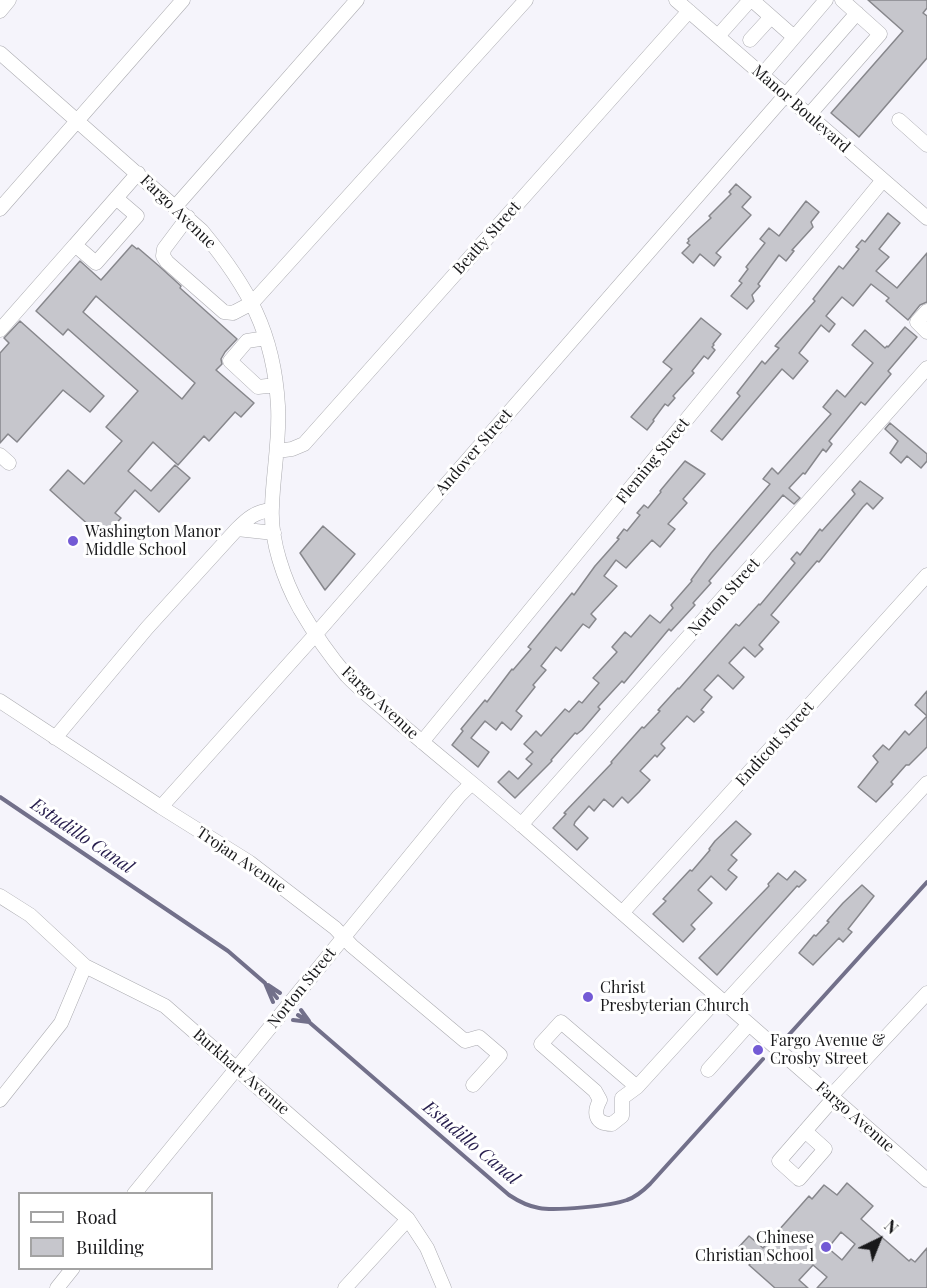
<!DOCTYPE html>
<html>
<head>
<meta charset="utf-8">
<style>
  body { margin:0 }
  #map { position:relative; width:927px; height:1288px; overflow:hidden; background:#f5f4fb; font-family:"Playfair Display",serif }
  canvas { display:block }
  .legend { position:absolute; left:18px; top:1192px; width:195px; height:78px; box-sizing:border-box; background:#fff; border:2px solid #a3a3a3; margin:0; padding:8px 10px; list-style:none; font-size:18px; color:#18181a }
  .legend li { display:flex; align-items:center; gap:12px; height:30px }
  .legend b { width:30px; border:2px solid #a3a3a3 }
  .north { position:absolute; left:849px; top:1210px; width:60px; height:60px; -webkit-text-stroke:4px #fff; paint-order:stroke; rotate:43deg; font-size:16px; font-weight:700; line-height:24px; text-align:center; color:#18181a }
  .north::after { content:''; display:block; margin:auto; width:21px; height:27px; background:#18181a; clip-path:polygon(50% 0,100% 100%,50% 72%,0 100%) }
</style>
</head>
<body>
<div id="map">
<canvas width="927" height="1288"></canvas>
<ul class="legend">
<li><b style="height:8px;background:#fff"></b>Road</li>
<li><b style="height:16px;background:#c6c6cc"></b>Building</li>
</ul>
<div class="north">N</div>
</div>
<script>
const ctx = document.querySelector('canvas').getContext('2d');
ctx.lineJoin = 'round';
function trace(path, color, width, dash) {
  ctx.strokeStyle = color;
  ctx.lineWidth = width;
  ctx.lineCap = dash ? 'butt' : 'round';
  ctx.setLineDash(dash || []);
  ctx.stroke(path);
}
function fillPath(path, color) {
  ctx.fillStyle = color;
  ctx.fill(path, 'evenodd');
}
function drawText(font, color, halo, rows, align = 'center') {
  ctx.font = font + ' "Playfair Display",serif';
  ctx.lineWidth = 6;
  ctx.setLineDash([]);
  ctx.textBaseline = 'middle';
  ctx.strokeStyle = halo;
  ctx.fillStyle = color;
  for (const [text, x, y, turn = 0] of rows) {
    ctx.save();
    ctx.translate(x, y);
    ctx.rotate((+turn || 0) * Math.PI / 180);
    ctx.textAlign = isNaN(turn) ? turn : align;
    if (halo) ctx.strokeText(text, 0, 0);
    ctx.fillText(text, 0, 0);
    ctx.restore();
  }
}
trace(new Path2D(`
  M0,797L228,951L265,983L273,1002
  M268,985L280,993
  M269,988L277,998
  M301,1010L309,1021
  M298,1015L306,1020
  M293,1020L309,1022L509,1195C518,1201 527,1206 539,1208C555,1211 611,1206 627,1200C636,1197 643,1191 650,1184L763,1059
  M786,1038L927,882`), '#72708a', 4);
const building = new Path2D(`
  M868,0H927V8L923,13L927,16V58L859,137L831,113L903,31Z
  M736,184L751,197L742,207L751,215L716,253L721,257L714,266L700,254L693,263L682,253L690,245L687,243L689,241L688,239L711,218L709,216L731,194L729,192Z
  M806,201L819,212L811,222L813,227L792,250L794,251L786,261L779,255L758,284L760,286L752,295L754,301L747,309L731,296L742,283L739,281L748,269L746,267L765,243L760,239L769,228L779,236Z
  M888,213L900,223L879,249L889,257L876,271L897,288L927,253V302L920,305L908,320L886,301L889,298L871,284L853,306L842,297L826,316L835,324L829,332L821,325L799,353L808,361L793,379L782,369L722,440L711,431L740,396L737,393L762,361L765,364L779,348L775,346L815,301L813,299L828,280L839,266L843,269L859,249L856,247L862,240L865,242Z
  M132,245L137,249L138,248L159,266L181,286L180,288L237,339L225,352L221,359L222,364L216,370L254,403L241,417L235,412L209,441L204,436L178,465L153,442L128,471L151,491L175,465L190,478L159,512L135,490L115,513L121,518L103,538L50,490L68,470L84,484L122,441L106,427L138,391L68,329L63,335L36,311L80,261L101,280ZM96,296L195,383L182,399L83,312Z
  M701,318L721,334L713,344L714,345L712,347L715,350L708,359L704,356L692,371L694,373L673,396L675,398L668,406L665,404L653,420L654,421L647,430L631,417L672,369L663,362Z
  M20,321L104,396L90,412L63,390L17,442L8,434L0,443V353L9,343L4,338Z
  M905,327L917,337L888,371L891,374L865,405L861,402L829,441L832,444L826,452L823,449L805,474L803,473L789,488L800,498L794,504L783,495L709,581L711,583L693,603L695,605L671,631L669,629L624,683L622,681L598,707L600,709L582,730L577,734L575,733L551,760L552,761L515,798L498,782L509,771L518,779L532,764L526,759L533,752L524,744L536,731L541,736L565,709L569,712L579,701L582,703L599,683L593,678L617,652L612,647L625,632L631,637L650,615L660,623L673,608L671,605L692,581L691,580L711,553L770,484L763,479L772,468L778,474L831,414L823,407L837,390L845,397L873,363L852,345L865,330L885,348L887,346L888,347Z
  M890,423L927,454V461L921,468L907,456L901,463L890,453L898,441L885,429Z
  M685,461L705,474L683,499L687,503L668,524L675,529L660,547L652,540L626,568L616,560L604,576L617,586L591,614L596,619L589,628L583,624L561,651L556,647L541,666L546,670L533,685L535,687L516,711L522,716L511,730L502,722L496,730L485,721L471,738L489,752L478,767L452,745L463,731L461,729L485,700L487,702L512,669L513,670L531,649L528,647L572,593L574,595L595,566L619,539L617,538L624,529L627,531L640,515L637,513L644,505L648,508L661,492L660,491Z
  M860,481L883,498L873,509L867,503L863,507L819,562L817,561L771,615L779,622L759,645L763,649L755,657L744,647L729,663L744,677L733,689L718,675L704,690L712,697L701,710L704,712L694,722L687,716L661,744L665,748L657,757L655,755L640,771L650,780L639,792L628,803L622,797L613,807L604,799L594,811L589,806L575,822L574,825L588,838L577,850L553,828L566,814L564,813L612,763L611,762L642,727L644,728L660,711L658,710L678,688L679,689L736,624L739,626L759,604L760,605L795,563L791,559L797,552L800,555L820,529L822,531L855,494L852,490Z
  M323,526L355,554L325,590L300,553Z
  M927,691V747L909,765H906L891,782L893,784L876,802L858,787L878,762L873,756L883,745L889,750L905,731L909,735L927,716L915,705Z
  M736,821L751,834L731,855L737,860L728,870L737,877L726,890L711,876L698,890L712,903L691,925L695,929L683,942L653,914L666,901L663,899L690,870L692,871L710,850L709,849L715,841Z
  M795,871L806,880L799,887L797,886L717,975L699,958L769,886L768,884L778,873L787,880Z
  M862,885L874,896L848,929L852,932L843,942L839,938L813,965L799,953L814,935L816,936L829,922L827,921L843,903Z
  M847,1183L873,1206L861,1219L909,1261L911,1259L915,1262L927,1248V1288H817L827,1277L813,1265L799,1280L808,1288H775L749,1265L752,1262L737,1249L749,1236L763,1248L809,1196L812,1199L824,1185L837,1195ZM841,1232L855,1244L842,1260L828,1248Z`);
fillPath(building, '#c6c6cc');
trace(building, '#87878c', 1.5);
const minor = new Path2D(`
  M676,0L927,218
  M752,0L794,37
  M0,11L9,0
  M718,36L750,0
  M750,40L771,17
  M0,53L202,231C248,287 274,332 278,406C280,440 273,473 272,507C270,540 284,580 300,609C314,633 329,655 347,676C361,691 379,704 394,718C437,755 481,790 524,827C659,944 793,1062 927,1180
  M762,75L826,0
  M809,115L880,34L842,0
  M899,120L927,145
  M116,198L137,216L96,263L75,245L138,173
  M176,206L357,0
  M0,209L183,0
  M188,217L164,249L163,256L167,262L224,312L233,313L252,303L526,0
  M927,311L917,322L927,332
  M0,330L75,245
  M266,338L247,341L230,361L258,387L276,385
  M277,451L292,449L304,444L689,11
  M0,455L9,463
  M237,529L274,533
  M0,701L161,807L249,862L335,928L352,946L465,1041L479,1037L500,1055L473,1085
  M55,738L147,628L237,529C248,518 255,512 271,510
  M422,742L883,180
  M161,807L315,635L857,13
  M521,825L927,368
  M0,896L30,915L85,966L165,1006L408,1219L427,1248L444,1288
  M622,913L927,575
  M725,1003L927,783
  M708,1070L748,1025
  M637,1087L561,1022L541,1044L595,1091L600,1100C593,1113 595,1124 612,1124L622,1116V1098L637,1087L718,998
  M831,1096L927,993
  M0,1100L61,1023L85,966
  M805,1131L825,1149L799,1179L779,1161L826,1107L834,1098
  M134,1194L459,796L471,784
  M57,1288L73,1268
  M345,1288L408,1219`);
trace(minor, '#ababb0', 15);
trace(minor, '#fff', 14);
for (const [x, y, r, color] of [
  [73,541,6,"#735ad5"],
  [588,997,6,"#735ad5"],
  [758,1050,6,"#735ad5"],
  [826,1247,6,"#735ad5"]
]) {
  const dot = new Path2D();
  dot.arc(x, y, r, 0, 2 * Math.PI);
  ctx.fillStyle = color;
  ctx.fill(dot);
  trace(dot, '#fff', 2);
}
drawText('16px', '#18181a', '#fff', [
  ["Manor Boulevard",801,109,41],
  ["Fargo Avenue",178,212,44],
  ["Beatty Street",487,238,-48],
  ["Andover Street",474,452,-49],
  ["Fleming Street",653,461,-51],
  ["Norton Street",724,597,-48],
  ["Fargo Avenue",380,703,43],
  ["Endicott Street",775,744,-48],
  ["Trojan Avenue",241,860,34],
  ["Norton Street",302,988,-51],
  ["Burkhart Avenue",241,1072,41],
  ["Fargo Avenue",855,1117,41]
]);
drawText('16px', '#18181a', '#fff', [
  ["Washington Manor",85,532],
  ["Middle School",85,550],
  ["Christ",600,988],
  ["Presbyterian Church",600,1006],
  ["Fargo Avenue &",770,1041],
  ["Crosby Street",770,1059],
  ["Chinese",814,1238,"right"],
  ["Christian School",814,1256,"right"]
], 'left');
drawText('italic 18px', '#29204f', '#fff', [
  ["Estudillo Canal",82,836,34],
  ["Estudillo Canal",471,1143,40]
]);
</script>
</body>
</html>
